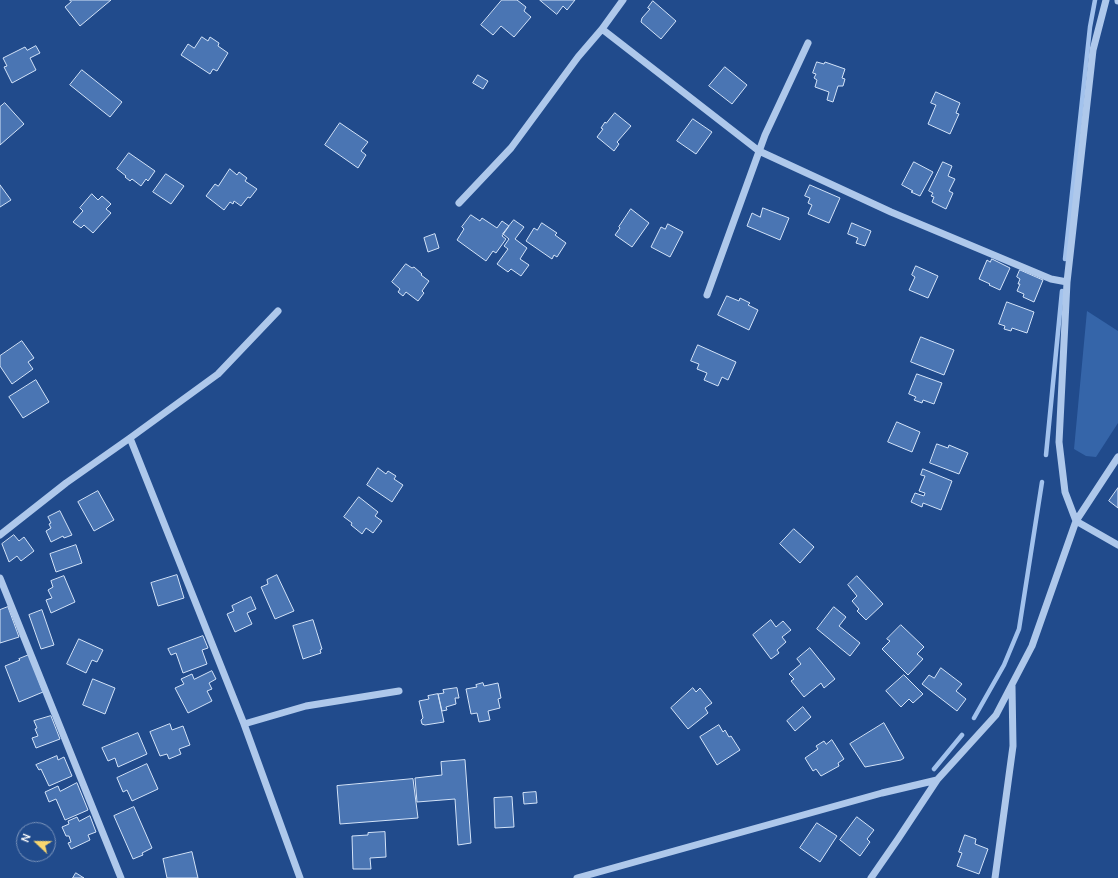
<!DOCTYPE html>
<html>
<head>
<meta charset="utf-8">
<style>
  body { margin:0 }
  #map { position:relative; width:1118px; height:878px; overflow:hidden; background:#214b8c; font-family:Manrope,sans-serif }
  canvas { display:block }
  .north { position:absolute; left:16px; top:822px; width:40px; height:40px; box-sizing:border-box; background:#214b8c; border:1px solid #7a93ba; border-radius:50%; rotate:292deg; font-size:11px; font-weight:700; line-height:16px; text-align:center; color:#fff }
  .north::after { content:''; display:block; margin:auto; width:14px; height:18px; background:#f8d66f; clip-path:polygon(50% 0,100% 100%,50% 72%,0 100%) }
</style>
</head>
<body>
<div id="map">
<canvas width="1118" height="878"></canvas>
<div class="north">N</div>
</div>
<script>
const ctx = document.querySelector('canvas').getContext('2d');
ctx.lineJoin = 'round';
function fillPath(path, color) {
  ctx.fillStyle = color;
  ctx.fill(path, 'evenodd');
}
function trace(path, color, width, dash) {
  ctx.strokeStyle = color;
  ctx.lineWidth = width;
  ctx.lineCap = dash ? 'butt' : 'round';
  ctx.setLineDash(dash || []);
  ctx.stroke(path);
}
fillPath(new Path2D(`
  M1087,311L1118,331V423L1096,457L1086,456L1074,449Z`), '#3565a9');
trace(new Path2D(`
  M1065,259L1090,27L1095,0
  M1046,455L1062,291
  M974,718L1004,665L1019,629L1042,482
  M934,769L962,735`), '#a2c2ed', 4.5);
const building = new Path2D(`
  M70,0H111L80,26L65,7L71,2Z
  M502,0H517L526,7L524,11L531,17L514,37L501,26L493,35L481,25Z
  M540,0H575L567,10L563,6L557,14Z
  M653,1L676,21L661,39L641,22L642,18L650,9L648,8Z
  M202,37L208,41L210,37L219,43L218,46L228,53L217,71L213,69L210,74L181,55L188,44L194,48Z
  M36,46L40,53L30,58L36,70L12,83L4,67L7,66L3,58L25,47L27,50Z
  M817,62L824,64L825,62L845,69L842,78L845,79L843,86H838L833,102L827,100L829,92L815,87L817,80L814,78L816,74L813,73Z
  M725,67L747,85L732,104L709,86Z
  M82,70L122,102L110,117L70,85Z
  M478,75L488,81L483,89L473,83Z
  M936,92L960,103L956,113L959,114L950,134L928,124L936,105L931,103Z
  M5,103L24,124L0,145V107Z
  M615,113L631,126L617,142L619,144L614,151L597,137L603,129L601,128L605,122L606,123Z
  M693,119L712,132L696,154L677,141Z
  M340,123L368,142L361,151L366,155L358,168L325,145Z
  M129,153L155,171L148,181L146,179L141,186L132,179L130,181L125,177L126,176L117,169Z
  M914,162L933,172L920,196L911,192L913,191L902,185Z
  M943,162L952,166L948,176L955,179L949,191L953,193L946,209L932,202L934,197L931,196L933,193L929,191Z
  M230,169L237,175L239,172L247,178L245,181L257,189L250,198L248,197L241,206L234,201L233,204L230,202L224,210L206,196L215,184L218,186Z
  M166,174L184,186L171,204L153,192Z
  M0,185L11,200L0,207Z
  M810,185L840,198L829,223L808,214L812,205L808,203L810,198L805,196Z
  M92,194L98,200L102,196L111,204L106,209L111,213L93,233L84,225L81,228L73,222L83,211L80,208Z
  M763,208L789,218L780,240L747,226L752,213L760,217Z
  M631,209L649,223L632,247L615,235L620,228L619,227Z
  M471,215L480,221L482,218L497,228L502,221L509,226L502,236L506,239L496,253L493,251L486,261L457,240L464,229L462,227Z
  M514,220L524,227L515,239L527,248L520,259L529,265L521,276L511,269L508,272L497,264L508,249L504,246L509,239L503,234Z
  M542,223L557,233L555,235L566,243L557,257L554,255L552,259L526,241L534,228L537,230Z
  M852,223L871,231L865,246L856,243L858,238L848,234Z
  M668,224L683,232L670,257L651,247L661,227L665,229Z
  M435,234L439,248L428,252L424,238Z
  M992,259L1010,268L1000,290L989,285L990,284L979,279L987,260L990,262Z
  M406,264L412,268L414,267L422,274L421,275L429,281L422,291L424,293L418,301L406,292L403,296L398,292L400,289L392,282Z
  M916,266L938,276L928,298L909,290L915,277L912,275Z
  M1020,270L1043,280L1034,302L1023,297L1024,294L1017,291L1020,284H1018L1020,279L1017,277Z
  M727,296L739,301L740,298L750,303L748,305L758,310L749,330L718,315Z
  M1007,302L1034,312L1027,333L1012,328L1011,331L1004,329L1005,326L999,324Z
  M921,337L954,350L944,375L911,362Z
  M22,341L34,358L28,362L33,369L12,384L0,366V356Z
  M698,345L736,362L728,380L722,377L718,386L704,380L707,373L697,369L699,364L691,361Z
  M917,374L942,383L934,404L923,400L922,403L914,400L916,397L909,394Z
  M36,380L49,402L23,418L9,397Z
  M897,422L920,432L912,452L888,442Z
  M937,444L948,448L949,445L968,453L959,474L930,463Z
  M378,468L386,474L388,471L396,476L394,479L403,485L392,502L367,485Z
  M923,469L952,481L941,510L923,503L922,507L911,502L915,493L924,496L925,493L919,491L925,476L921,475Z
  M1118,488V508L1109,501Z
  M98,491L114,520L94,531L78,502Z
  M359,497L378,512L375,516L382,521L373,533L366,528L362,534L351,525L352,523L344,517Z
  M60,511L72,535L64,538L63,536L51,542L46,531L51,528L49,524L51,523L48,517Z
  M794,529L814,547L800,563L780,544Z
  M14,535L19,541L24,537L34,551L21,561L17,556L9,562L2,544Z
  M76,545L82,563L56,572L50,554Z
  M177,575L184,598L158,606L151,583Z
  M277,575L294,611L275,619L261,587L268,584L267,580Z
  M64,576L75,602L51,613L46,600L52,598L48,590L53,587L51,581Z
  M857,576L883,604L866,620L857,611L859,609L852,601L857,596L848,585Z
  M251,597L256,609L247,613L252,624L235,632L227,614L234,611L232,606Z
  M8,607L19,637L0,643V610Z
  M834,607L846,617L839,626L860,643L850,656L817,629Z
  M42,610L54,645L41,649L29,615Z
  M313,620L322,649L320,650L321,653L303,659L293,626Z
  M771,620L776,627L783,621L791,630L782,637L786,642L777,650L779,653L771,659L753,635Z
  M901,625L924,647L917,654L923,659L908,675L882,649L890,641L887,639Z
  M203,636L208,648L202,650L207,664L183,673L176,653L171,655L168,649Z
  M79,639L103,650L97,662L92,660L86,673L67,664Z
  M810,648L835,679L824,688L821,683L804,697L791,681L794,679L789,674L801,664L797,659Z
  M29,655L43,692L19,702L5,666L20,660L19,659Z
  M941,668L962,684L956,691L966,699L957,711L922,684L929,675L934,678Z
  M212,671L216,679L209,683L212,689L207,691L212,701L188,713L175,688L184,684L181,679L192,674L194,679Z
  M904,675L923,694L913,703L909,699L901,707L886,691Z
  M93,679L115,688L105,714L83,705Z
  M483,683L484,686L498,683L501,698L498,699L500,708L488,711L490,720L479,722L477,713L471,714L466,689L477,687L476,685Z
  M457,688L459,698H455L456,704L446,707L447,710L442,711L438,694L444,693L443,690Z
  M693,688L696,692L700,688L712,703L705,708L708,713L688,729L671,708Z
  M438,694L444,722L425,725L422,724L421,720L423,718L419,701L429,699L428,696Z
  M803,707L811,717L795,731L787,721Z
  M51,716L60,739L36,748L32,738L38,736L35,729L37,728L34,721Z
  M884,723L904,758L901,760L865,767L850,744Z
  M170,724L172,730L183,726L190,745L179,749L181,754L169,759L167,754L160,756L150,732Z
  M719,725L723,732L725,730L729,737L731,736L740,750L717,765L700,737Z
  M138,733L147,754L118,767L115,758L108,761L102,748Z
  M832,740L844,759L838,763L839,766L821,776L816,769L813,771L805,758L818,749L816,746L824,741L826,744Z
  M57,756L58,760L64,757L72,776L49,786L41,769L39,770L36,765Z
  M465,760L471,843L458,845L455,799L417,802L415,778L442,775L441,762Z
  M147,764L158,789L132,801L127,790L123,792L117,778Z
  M413,779L418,818L340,824L337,786Z
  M77,783L88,810L65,820L56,799L49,802L45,792L58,786L60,791Z
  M536,792L537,803L524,804L523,793Z
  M512,797L514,827L495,828L494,798Z
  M134,807L152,848L142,853L143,855L133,859L114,816Z
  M90,816L96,832L88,835L90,840L71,849L68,843L71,842L69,836H66L62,827L69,824L68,821L77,817L79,821Z
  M857,817L874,830L867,839L870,842L860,856L840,840Z
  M817,823L837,836L820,862L800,848Z
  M385,832L386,857L370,858L371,869H353L352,836L368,835V833Z
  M965,835L976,839L975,844L988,849L979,874L957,866L962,853L959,852Z
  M192,852L198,878H167L163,859Z
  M76,873L84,878H73Z`);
fillPath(building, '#4a75b3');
trace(building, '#d3e3f8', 1);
trace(new Path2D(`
  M1106,0L1093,50L1067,282L1059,442L1065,492L1076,521L1118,545
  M1118,0V1
  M602,29L759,151L891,212L1051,279L1067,282
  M459,203L511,148L578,57L602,29L623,0
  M707,295L765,135L808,43
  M130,438L244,724L300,878
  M0,535L66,483L130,438L218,374L278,311
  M0,578L121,878
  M244,724L306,706L399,691
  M577,878L882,793L937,780L996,715L1032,646L1076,521L1118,457
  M871,878L898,839L937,780
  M995,878L1013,746L1012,686`), '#aec8eb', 7);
</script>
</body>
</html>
